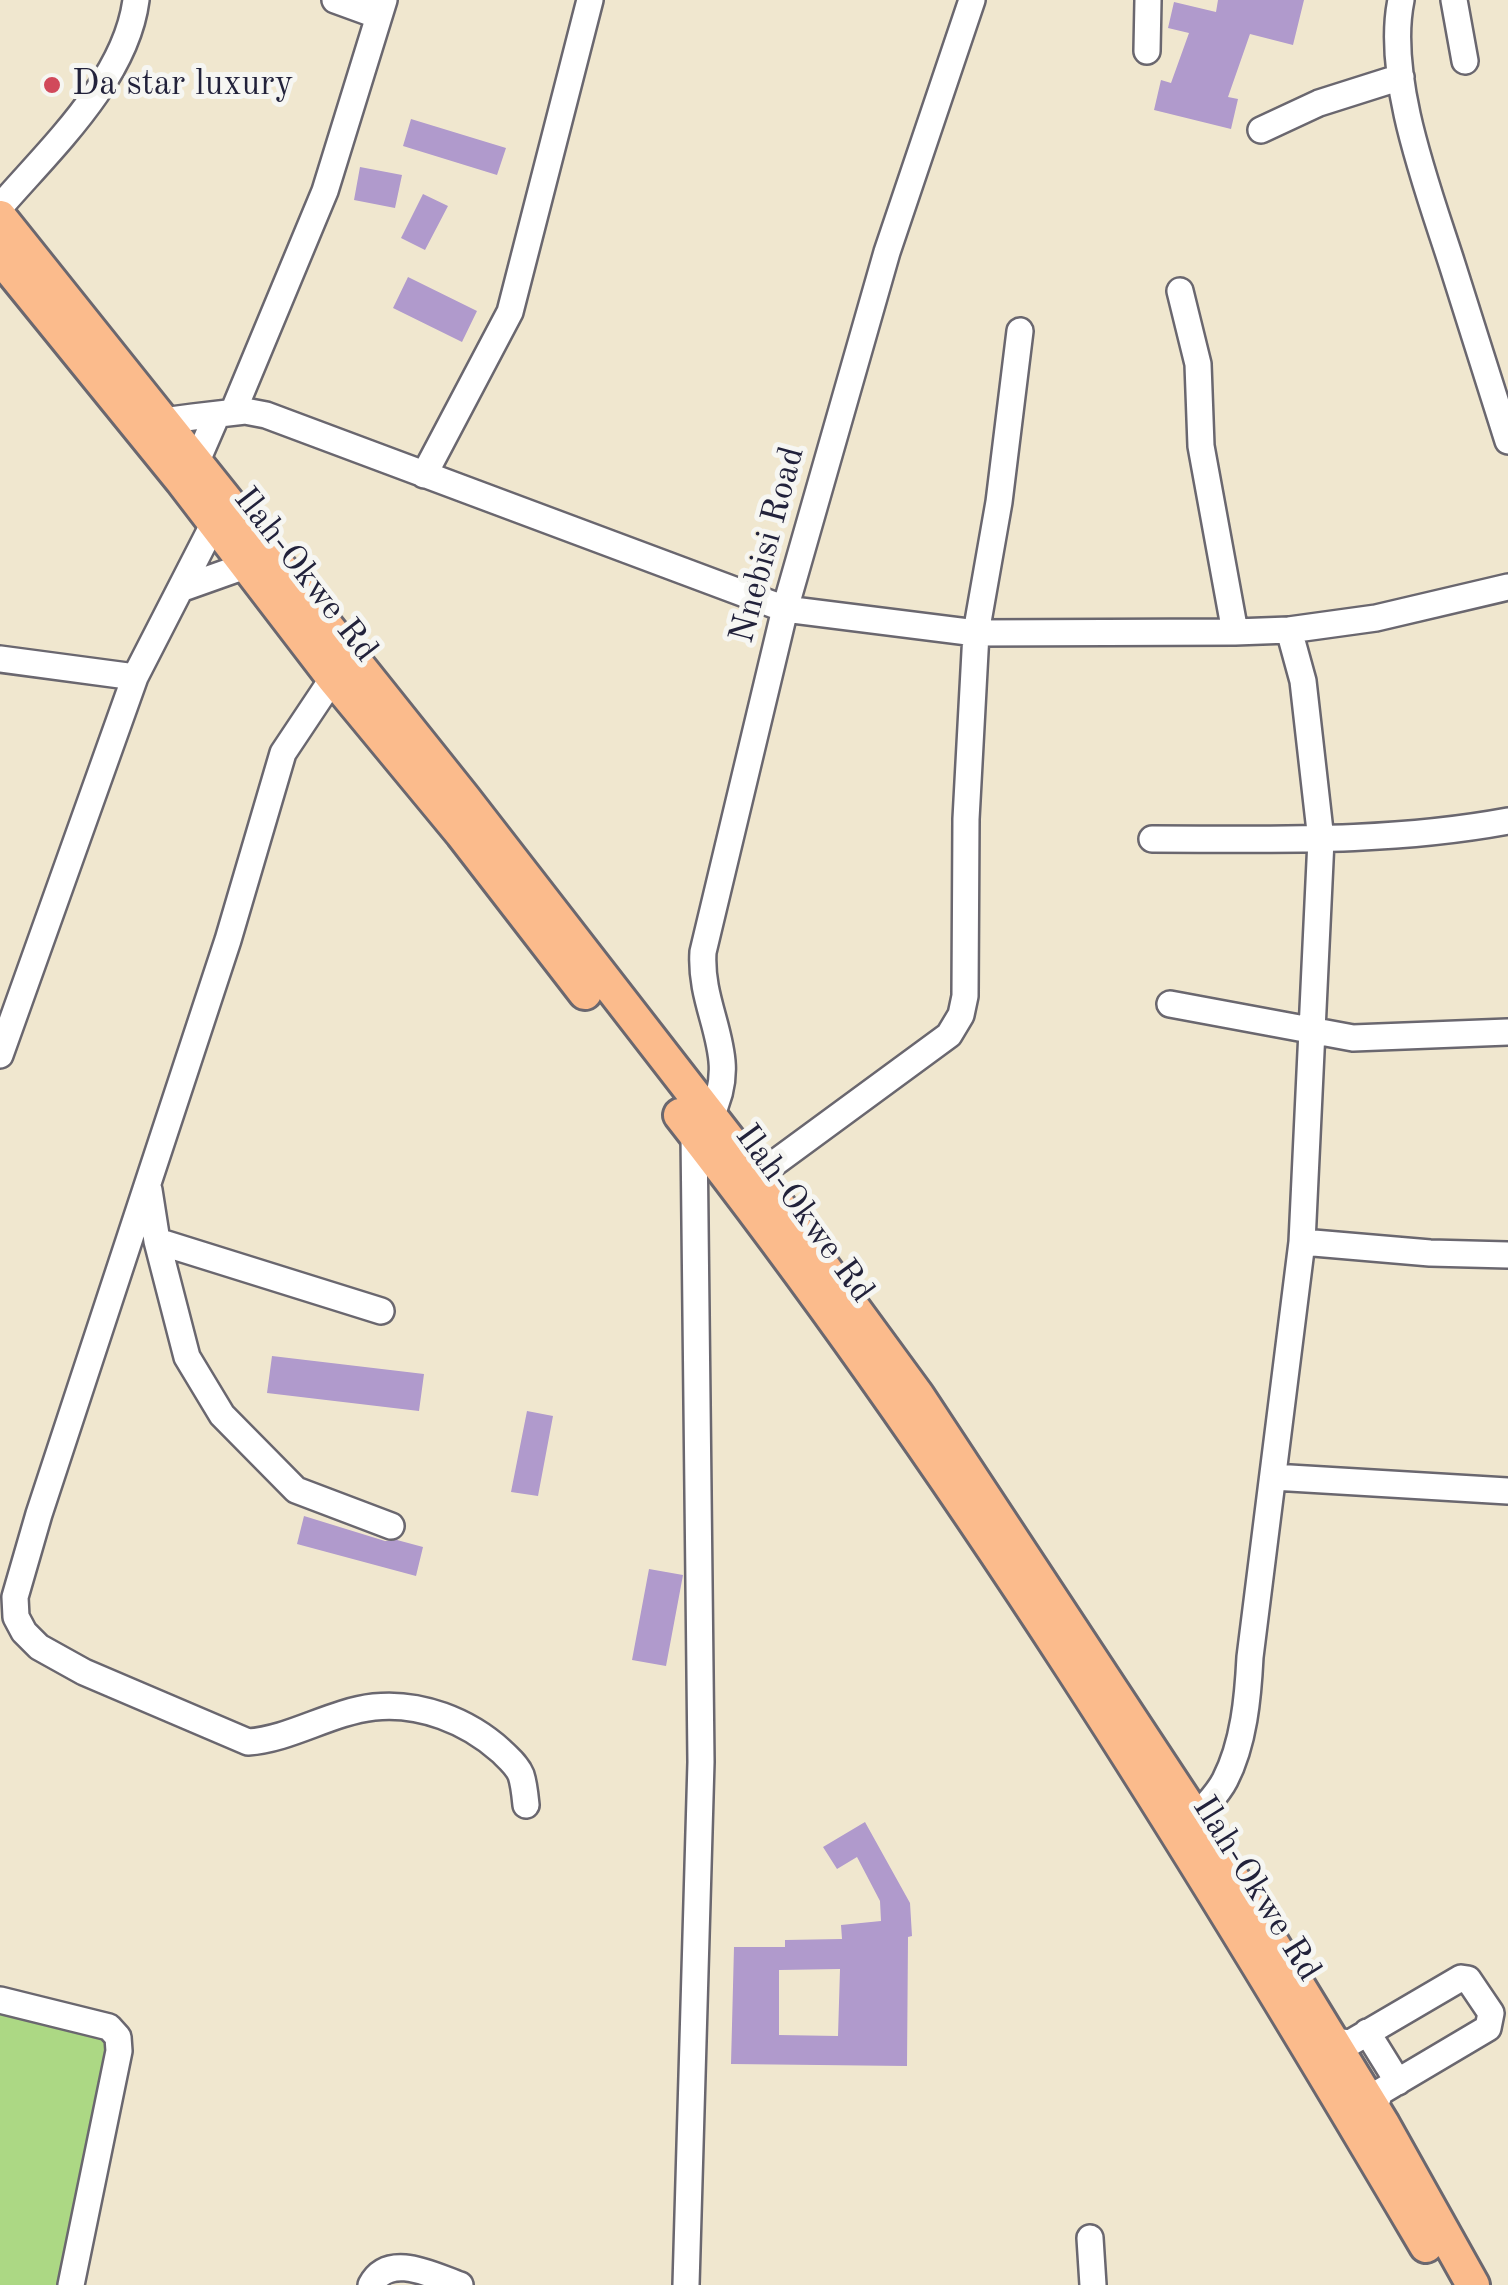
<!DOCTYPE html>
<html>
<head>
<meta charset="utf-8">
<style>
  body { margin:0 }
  canvas { display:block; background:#f0e7cf }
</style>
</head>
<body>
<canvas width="1508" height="2285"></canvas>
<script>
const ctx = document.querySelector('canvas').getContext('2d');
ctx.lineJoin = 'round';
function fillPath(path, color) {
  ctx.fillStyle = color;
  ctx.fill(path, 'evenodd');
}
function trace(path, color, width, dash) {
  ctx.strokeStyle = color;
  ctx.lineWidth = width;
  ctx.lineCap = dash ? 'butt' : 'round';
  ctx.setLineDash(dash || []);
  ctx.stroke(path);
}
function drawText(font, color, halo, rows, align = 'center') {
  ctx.font = font + ' "Old Standard TT",serif';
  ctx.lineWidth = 10;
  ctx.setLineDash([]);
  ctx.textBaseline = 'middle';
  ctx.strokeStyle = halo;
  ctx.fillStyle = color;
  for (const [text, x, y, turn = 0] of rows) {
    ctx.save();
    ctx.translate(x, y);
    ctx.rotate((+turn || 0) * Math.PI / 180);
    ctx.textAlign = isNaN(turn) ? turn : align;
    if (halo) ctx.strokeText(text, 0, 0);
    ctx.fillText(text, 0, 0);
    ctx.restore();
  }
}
fillPath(new Path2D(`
  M0,2012L109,2037L60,2285H0Z`), '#acd884');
fillPath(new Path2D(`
  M1218,0H1304L1293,45L1250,34L1228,97L1238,99L1231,129L1154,110L1161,80L1171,83L1189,33L1168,28L1174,2L1216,12Z
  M411,119L506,148L497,175L403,146Z
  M360,167L402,175L395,208L354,200Z
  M423,194L448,206L425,250L401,238Z
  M408,277L477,311L462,342L393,308Z
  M272,1356L424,1374L419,1411L267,1393Z
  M527,1411L553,1416L538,1496L511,1492Z
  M304,1516L385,1541L397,1540L423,1547L416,1576L297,1544Z
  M649,1569L683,1575L666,1666L632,1660Z
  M865,1822L910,1903L912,1936L908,1937L907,2066L731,2064L734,1947H785V1940L842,1939L841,1925L881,1921L880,1901L857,1857L837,1869L823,1847ZM840,1969L838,2036L779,2035V1970Z`), '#b09acc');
const minor = new Path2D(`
  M335,0L379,16
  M1401,0C1385,78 1428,189 1452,264C1471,323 1489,382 1508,441
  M1454,0L1465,61
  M1147,51L1148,0
  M1261,130L1319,103L1401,77
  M0,207C50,149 126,79 136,0
  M1180,291L1198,364L1201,446L1235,632
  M233,412L325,191L384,0
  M151,430L163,421L193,417L245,411L266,415L785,609L976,633L1235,632L1289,630L1376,618L1508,587
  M187,474L196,463L216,417
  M424,475L510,312L590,0
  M183,588L245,566
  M0,659L135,677
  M333,678L283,753L228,940L39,1514L15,1597L16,1617L24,1632L39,1647L84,1672L248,1742C291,1739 330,1712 374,1707C420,1702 468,1721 501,1751C508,1758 517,1765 521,1775C524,1784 525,1795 526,1805
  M1152,839C1271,839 1390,843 1508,821
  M1170,1004L1353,1038L1508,1032
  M0,1055L135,677L214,523
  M710,1117C743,1055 699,1014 703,952L785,609L887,252L972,0
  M757,1176L949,1035L961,1015L965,996L966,819L976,633L999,502L1020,331
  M149,1190L157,1241L187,1357L222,1415L296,1490L391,1526
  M157,1241L381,1311
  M1302,1242L1430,1253L1508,1255
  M1273,1477L1508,1491
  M1196,1818C1205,1806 1218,1794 1225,1780C1244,1743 1248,1697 1250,1657L1302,1242L1321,840L1303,681L1289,630
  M0,2000L109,2027L118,2037L119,2051L71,2285
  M1367,2032L1398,2082
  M1332,2041L1350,2043L1461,1978L1468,1979L1491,2013L1488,2028L1380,2092L1374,2109
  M1090,2238L1093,2285
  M371,2285C389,2251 434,2276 460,2285
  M686,2285L701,1762L694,1133`);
const major = new Path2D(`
  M0,217L464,798L757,1176L918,1396L1196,1818L1383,2124L1473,2285
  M0,257L182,481L333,678L462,834L585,993
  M680,1115C958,1470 1197,1857 1426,2246`);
trace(minor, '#6a676f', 30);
trace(major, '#6a676f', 38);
trace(minor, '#fff', 25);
trace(major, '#fbbb8c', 32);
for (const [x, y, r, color] of [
  [52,85,10,"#d1495b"]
]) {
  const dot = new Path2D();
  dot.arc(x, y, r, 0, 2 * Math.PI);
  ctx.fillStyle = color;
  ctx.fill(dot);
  trace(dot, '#f6f6f2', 4);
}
drawText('35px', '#22223b', '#f6f6f2', [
  ["Da star luxury",72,85]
], 'left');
drawText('35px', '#22223b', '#f6f6f2', [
  ["Nnebisi Road",768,545,-75],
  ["Ilah-Okwe Rd",305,575,52],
  ["Ilah-Okwe Rd",804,1214,54],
  ["Ilah-Okwe Rd",1256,1889,58]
]);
</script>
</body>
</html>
